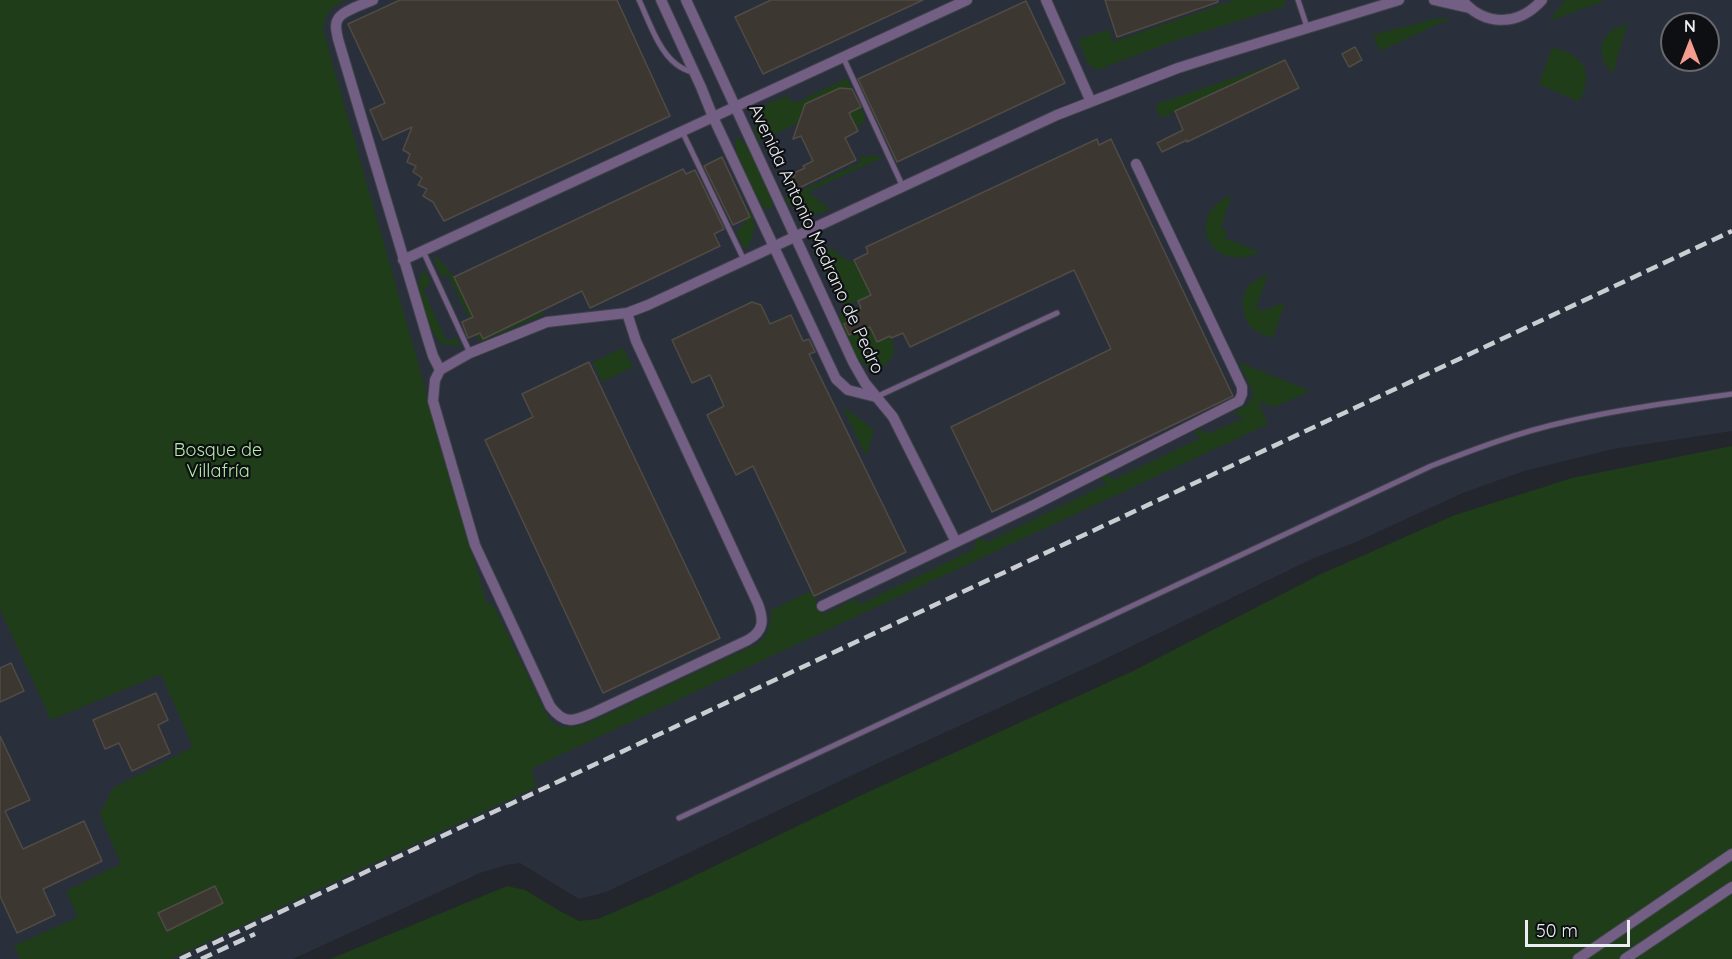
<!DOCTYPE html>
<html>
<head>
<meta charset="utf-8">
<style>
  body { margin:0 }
  #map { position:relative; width:1732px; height:959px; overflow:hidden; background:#23262c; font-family:Quicksand,sans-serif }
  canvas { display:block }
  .north { position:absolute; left:1660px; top:12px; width:60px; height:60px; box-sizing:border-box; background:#0e0f12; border:2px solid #66686c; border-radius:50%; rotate:0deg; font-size:16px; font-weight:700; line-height:24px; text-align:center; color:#ebeef2 }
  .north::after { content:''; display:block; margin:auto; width:21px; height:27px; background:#f59c90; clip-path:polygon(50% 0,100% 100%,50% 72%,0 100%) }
  .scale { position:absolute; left:1525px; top:920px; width:105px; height:27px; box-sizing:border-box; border:3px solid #ebeef2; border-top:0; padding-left:8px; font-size:18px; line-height:21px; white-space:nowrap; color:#ebeef2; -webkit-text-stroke:4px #0e0f12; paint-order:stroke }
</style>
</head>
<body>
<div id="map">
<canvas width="1732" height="959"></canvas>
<div class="north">N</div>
<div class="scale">50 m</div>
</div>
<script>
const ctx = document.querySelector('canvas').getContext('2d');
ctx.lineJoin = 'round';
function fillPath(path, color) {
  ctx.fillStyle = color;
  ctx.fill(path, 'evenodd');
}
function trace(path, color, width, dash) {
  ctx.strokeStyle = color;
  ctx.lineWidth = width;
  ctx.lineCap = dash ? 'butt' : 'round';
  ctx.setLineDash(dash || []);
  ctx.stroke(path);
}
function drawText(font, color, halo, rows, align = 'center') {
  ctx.font = font + ' Quicksand,sans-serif';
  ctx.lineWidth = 4.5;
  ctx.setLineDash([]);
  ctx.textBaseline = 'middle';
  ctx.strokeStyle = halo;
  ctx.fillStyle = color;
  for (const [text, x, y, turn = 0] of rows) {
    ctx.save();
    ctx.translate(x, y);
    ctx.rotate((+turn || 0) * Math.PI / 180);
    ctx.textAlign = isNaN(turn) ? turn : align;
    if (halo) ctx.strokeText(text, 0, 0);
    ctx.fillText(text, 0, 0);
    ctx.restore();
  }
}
fillPath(new Path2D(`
  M0,0H1732V431L1613,449L1524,471L1463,493L1356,542L1314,558L1097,663L876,764L606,892L579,899L520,863L506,865L480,873L293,959H0ZM1672,24H1708V60H1672Z`), '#29303b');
fillPath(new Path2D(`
  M0,0H345C330,7 325,14 323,30L487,605L492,603L549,719C560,731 571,727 586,724L759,643C769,632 771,624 771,610L811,591L823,615L855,599L861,604L974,549L977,537L987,542L1107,484L1101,477L1106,474L1113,480L1201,438L1193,432L1199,429L1208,434L1244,418L1233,413L1248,404L1254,394L1239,362L1310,391L1275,407L1258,402L1268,424L532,768L536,787L171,959H20L14,946L78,917L66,891L121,864L100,814L113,788L193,747L161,674L51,720L0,609Z
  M1234,0H1285V6L1171,42L1097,70L1088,64L1078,40L1109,29L1113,42Z
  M1565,0H1601L1604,1L1549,21Z
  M1438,18H1451L1380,51L1373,35Z
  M1627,24L1613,73C1601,64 1597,44 1609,33C1614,28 1621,26 1627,24Z
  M1552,48C1567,50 1586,59 1586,78C1586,86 1582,95 1579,102L1539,84Z
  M1286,60L1161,118L1156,110L1157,104Z
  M847,78L865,117C864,123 862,125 856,128L849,113L854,110L844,89L840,88L805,104L798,123L758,142C749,111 759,107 785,96L795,103Z
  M736,136L748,147L772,199V208L767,210L760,204L736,152Z
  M873,156L883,157L808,192L830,209C813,218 795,213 784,199L861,162L859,157Z
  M1231,195L1221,227L1227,230L1225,238L1260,252C1210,276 1183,216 1231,195Z
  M750,210C757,225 754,237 745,250L736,232L744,224L747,211Z
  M832,249L849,262L854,260L871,295L858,301L843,305L827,269L813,254Z
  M437,257L454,277L483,338L542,311L543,315L480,342L448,275L442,277L434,260Z
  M424,269L431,284L423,289L447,342L456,337L461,346C454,346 448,346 442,343C430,335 418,297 419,282C419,277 422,273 424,269Z
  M1268,274L1256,307L1263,311L1285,302L1273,338C1267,336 1260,334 1255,330C1242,321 1239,300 1248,287C1253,281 1261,277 1268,274Z
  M860,306L877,342L890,336C892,342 895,348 893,354C890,368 871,371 862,363C853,356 850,343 846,333C842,326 838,319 841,311Z
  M623,348L633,367L602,382L593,362Z
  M842,406L874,430L866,456Z
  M1732,446V959H330L507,886L525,890L560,911L579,921L598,919L669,888L866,793L1133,671L1321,574L1455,515L1572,478Z`), '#1f3d19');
const building = new Path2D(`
  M400,0H617L670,116L444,221L433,202L423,196L427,189L418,185L422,178L413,172L416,166L407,162L410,154L403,150L412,127L383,140L370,110L385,103L348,24Z
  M771,0H923L763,74L735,17Z
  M1105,0H1218V2L1117,37Z
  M1026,1L1065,83L897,162L858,79Z
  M1355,47L1362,60L1349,67L1342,54Z
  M1285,60L1299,88L1187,142V140L1162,152L1157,143L1183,130L1175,111Z
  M840,88L852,89L861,107L849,113L858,131L845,138L856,160L793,191L788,180L795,176L794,173L805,168L803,166L813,161L801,136L793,139L805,104Z
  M1097,139L1099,145L1111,139L1233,396L992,512L951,427L1111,349L1074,270L910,347L903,333L891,338L890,336L877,342L870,327L849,335L844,324L850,321L847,313L861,308L858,301L871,295L854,260L868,253L866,247Z
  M722,157L750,217L733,225L704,166Z
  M683,169L686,174L695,170L724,229L714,234L720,246L590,308L582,291L483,339L480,333L468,338L462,322L473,317L454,277Z
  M752,302L761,305L770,324L791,315L803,341L809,339L815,352L809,354L906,552L814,596L753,466L736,475L707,415L724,406L710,375L692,383L672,340Z
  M589,362L720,638L603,693L485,440L533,417L522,394Z
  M11,663L24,691L0,702V668Z
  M156,693L168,720L158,725L170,753L132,771L119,743L105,749L93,720Z
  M0,736L30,800L5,811L23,849L84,821L102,861L43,889L55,915L17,933L0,896Z
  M215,886L223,903L167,931L158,913Z`);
fillPath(building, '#3c3731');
trace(building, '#504b44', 1.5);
const service = new Path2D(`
  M639,0C649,21 658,50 676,64C681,68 688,71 694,73
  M1298,0L1307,27
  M843,57L903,187
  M682,131L744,260
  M423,251L470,353
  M876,397L1057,313
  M679,818L1431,466C1475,449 1519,432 1565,422C1620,409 1676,402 1732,394`);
const minor = new Path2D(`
  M373,0C364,4 342,11 338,19C334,25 337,33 338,39L428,340L433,356L440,370
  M661,0L701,87L713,117L836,379L848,390L876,397
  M686,0L853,362L865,383L893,417L956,542
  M1046,0L1091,102
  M1434,0L1469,8
  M1462,0C1485,27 1519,26 1542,0
  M403,260L967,0
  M627,313L636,341L758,604C764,620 764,631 748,640L595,712C574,721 565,726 550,706L475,545L433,401L435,380L440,370L470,353L547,322L627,313L648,305L1057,115L1178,68L1216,56L1399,0
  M822,606L1034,505L1239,401L1242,394V387L1136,164
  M1578,959L1732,854
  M1625,959L1732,887`);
trace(service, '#3f4248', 7);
trace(minor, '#3f4248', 12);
trace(service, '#735e84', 5);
trace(minor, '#735e84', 10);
trace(new Path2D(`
  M180,959L1732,231
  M201,959L255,934`), '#cacdd1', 4.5, [12, 6]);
drawText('18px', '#ebeef2', '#0e0f12', [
  ["Avenida Antonio Medrano de Pedro",816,239,65]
]);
drawText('18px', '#b4eea9', '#0e0f12', [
  ["Bosque de",218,451],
  ["Villafría",218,472]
]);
</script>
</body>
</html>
